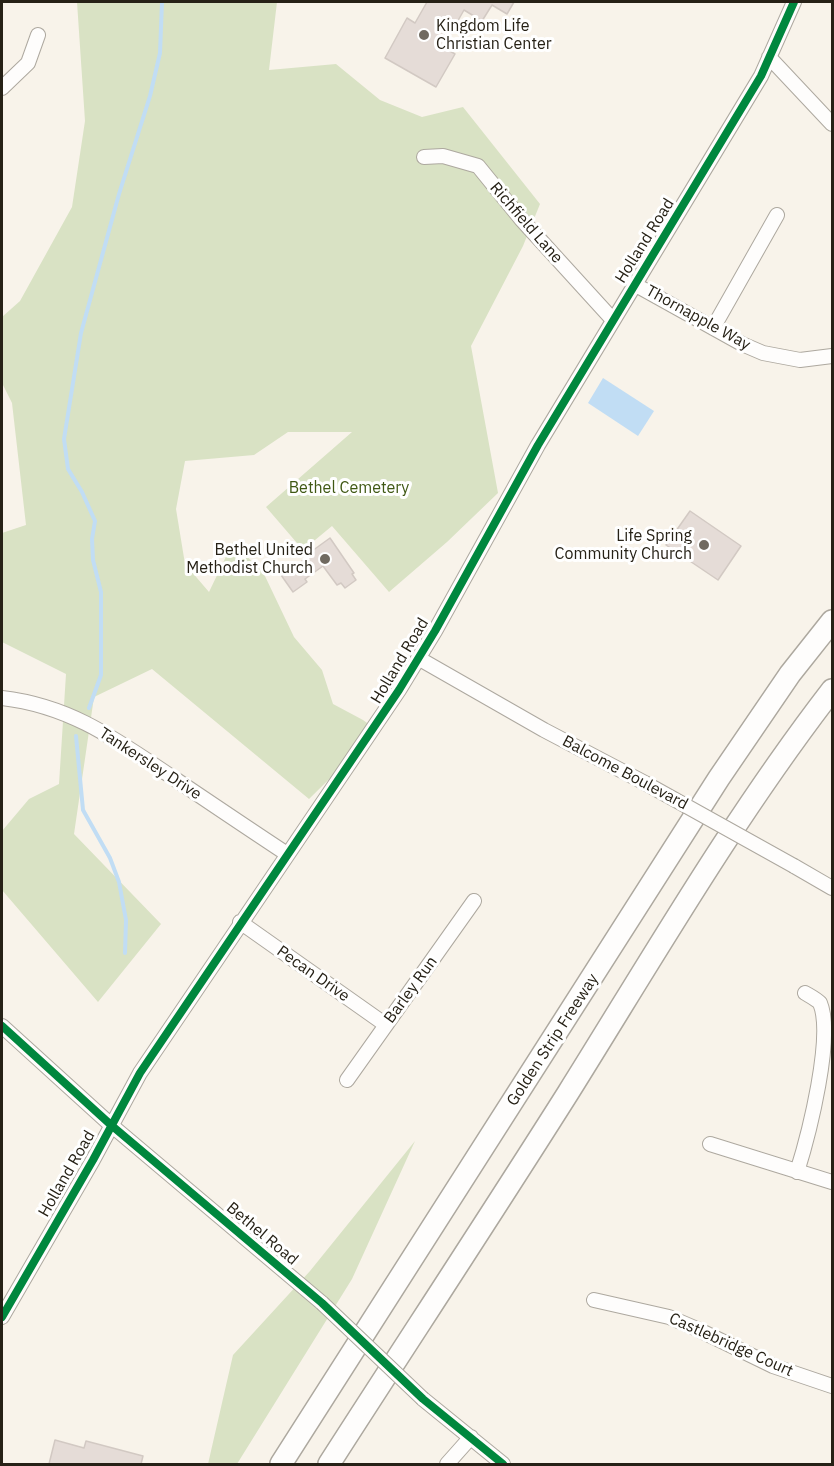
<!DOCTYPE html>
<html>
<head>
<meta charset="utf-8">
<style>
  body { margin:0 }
  #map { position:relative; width:834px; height:1466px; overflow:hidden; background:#f8f3ea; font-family:"IBM Plex Sans",sans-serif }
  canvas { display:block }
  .frame { position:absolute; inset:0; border:3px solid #262116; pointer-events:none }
</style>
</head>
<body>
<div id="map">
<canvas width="834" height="1466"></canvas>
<div class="frame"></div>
</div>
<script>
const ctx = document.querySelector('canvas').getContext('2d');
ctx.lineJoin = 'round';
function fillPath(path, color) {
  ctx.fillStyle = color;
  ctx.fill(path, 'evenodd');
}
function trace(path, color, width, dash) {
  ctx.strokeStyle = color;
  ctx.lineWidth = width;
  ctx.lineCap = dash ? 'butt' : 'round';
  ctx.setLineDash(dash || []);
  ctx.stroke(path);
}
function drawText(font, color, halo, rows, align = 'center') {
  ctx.font = font + ' "IBM Plex Sans",sans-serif';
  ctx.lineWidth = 6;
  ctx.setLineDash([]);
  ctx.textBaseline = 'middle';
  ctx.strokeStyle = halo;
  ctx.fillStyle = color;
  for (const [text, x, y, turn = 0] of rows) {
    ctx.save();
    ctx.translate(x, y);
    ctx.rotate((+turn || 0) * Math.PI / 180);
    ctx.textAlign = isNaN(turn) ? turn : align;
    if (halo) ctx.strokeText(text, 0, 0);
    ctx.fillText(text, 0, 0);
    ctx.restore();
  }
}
fillPath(new Path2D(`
  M77,2H277L269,70L336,64L380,100L422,117L463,107L540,204L523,246L471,346L498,493L447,542L389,592L332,526L303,550L266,507L352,432H288L254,455L185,461L176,509L185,564L209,592L233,542L264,574L294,637L322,670L333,704L363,720L378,731L309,799L152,669L94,697L74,834L161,924L98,1002L2,890V831L29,799L59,784L66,674L2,642V533L26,525L12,403L2,383V317L20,301L72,207L85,121Z
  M415,1141L352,1279L237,1464H208L233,1355L310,1271Z`), '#d9e2c4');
fillPath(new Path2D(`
  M603,378L654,411L638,436L588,403Z`), '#c1ddf4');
trace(new Path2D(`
  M89,708L101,675V592L93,560L92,539L95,521L82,492L68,469L64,439L81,333L119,194L150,96L160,53L162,2
  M76,736L83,810L110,858L119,882L126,920L125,953`), '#c1ddf4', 4);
const building = new Path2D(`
  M427,2H514L507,14L492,5L482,21L464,10L443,47L455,54L436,87L385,58L407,18L415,23Z
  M690,511L741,546L718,580L666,545Z
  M330,538L354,573L352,574L356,580L345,588L341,583L337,585L323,566L305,579L307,582L293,592L281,575L314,553L312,551Z
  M55,1440L84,1448L86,1441L143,1456L141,1464H49Z`);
fillPath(building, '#e5dcd7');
trace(building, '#d2c9c3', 1.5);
const minor = new Path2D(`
  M769,57L832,124
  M2,88L28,63L38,35
  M424,157L443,156L478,166L521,219L613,320
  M634,284L742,344L763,353L800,360L832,356
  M713,328L777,215
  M418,658L544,730L645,783
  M2,698C72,706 118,741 175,779C212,804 249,829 287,854
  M794,866L832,888
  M240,922L386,1025
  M2,1026L111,1125L322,1303
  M347,1080L474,901
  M710,1144L832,1182
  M797,1172C809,1134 834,1036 820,1003C816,999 810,996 805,993
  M594,1300L669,1317L697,1329L773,1366L832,1386
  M2,1317L93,1160L140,1073L399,690L435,631L538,445L761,76L794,2
  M423,1399L503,1464
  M447,1464L471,1437`);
const highway = new Path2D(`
  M281,1464L719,778L790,674L832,621
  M329,1464C408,1341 489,1218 568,1093C653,957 734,817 832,690`);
trace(minor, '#ada89f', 16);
trace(highway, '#ada89f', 24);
trace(minor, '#fefdfc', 14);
trace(highway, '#fefdfc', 21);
const minorBridge = new Path2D(`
  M645,783L794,866
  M322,1303L423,1399`);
trace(minorBridge, '#ada89f', 16, []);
trace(minorBridge, '#fefdfc', 14);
trace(new Path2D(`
  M2,1026L111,1125L322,1303L423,1399L503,1464
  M2,1317L93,1160L140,1073L399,690L435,631L538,445L761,76L794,2`), '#00873e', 8);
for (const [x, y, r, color] of [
  [424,35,6,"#706a60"],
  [704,545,6,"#706a60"],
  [325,559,6,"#706a60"]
]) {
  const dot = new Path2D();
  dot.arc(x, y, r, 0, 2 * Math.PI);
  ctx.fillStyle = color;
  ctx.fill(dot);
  trace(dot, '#fff', 2);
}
drawText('16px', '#262116', '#fff', [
  ["Kingdom Life",436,26,"left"],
  ["Christian Center",436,44,"left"],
  ["Life Spring",692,536],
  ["Community Church",692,554],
  ["Bethel United",313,550],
  ["Methodist Church",313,568]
], 'right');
drawText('16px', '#262116', '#fff', [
  ["Richfield Lane",526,223,49],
  ["Holland Road",645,241,-58],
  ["Thornapple Way",698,318,29],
  ["Holland Road",400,661,-59],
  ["Tankersley Drive",150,764,33],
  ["Balcome Boulevard",625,773,28],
  ["Pecan Drive",313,974,35],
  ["Barley Run",411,990,-54],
  ["Golden Strip Freeway",553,1040,-57],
  ["Holland Road",67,1174,-60],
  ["Bethel Road",262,1234,40],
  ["Castlebridge Court",731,1345,24]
]);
drawText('16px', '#3f5813', '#fff', [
  ["Bethel Cemetery",349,488]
]);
</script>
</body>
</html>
